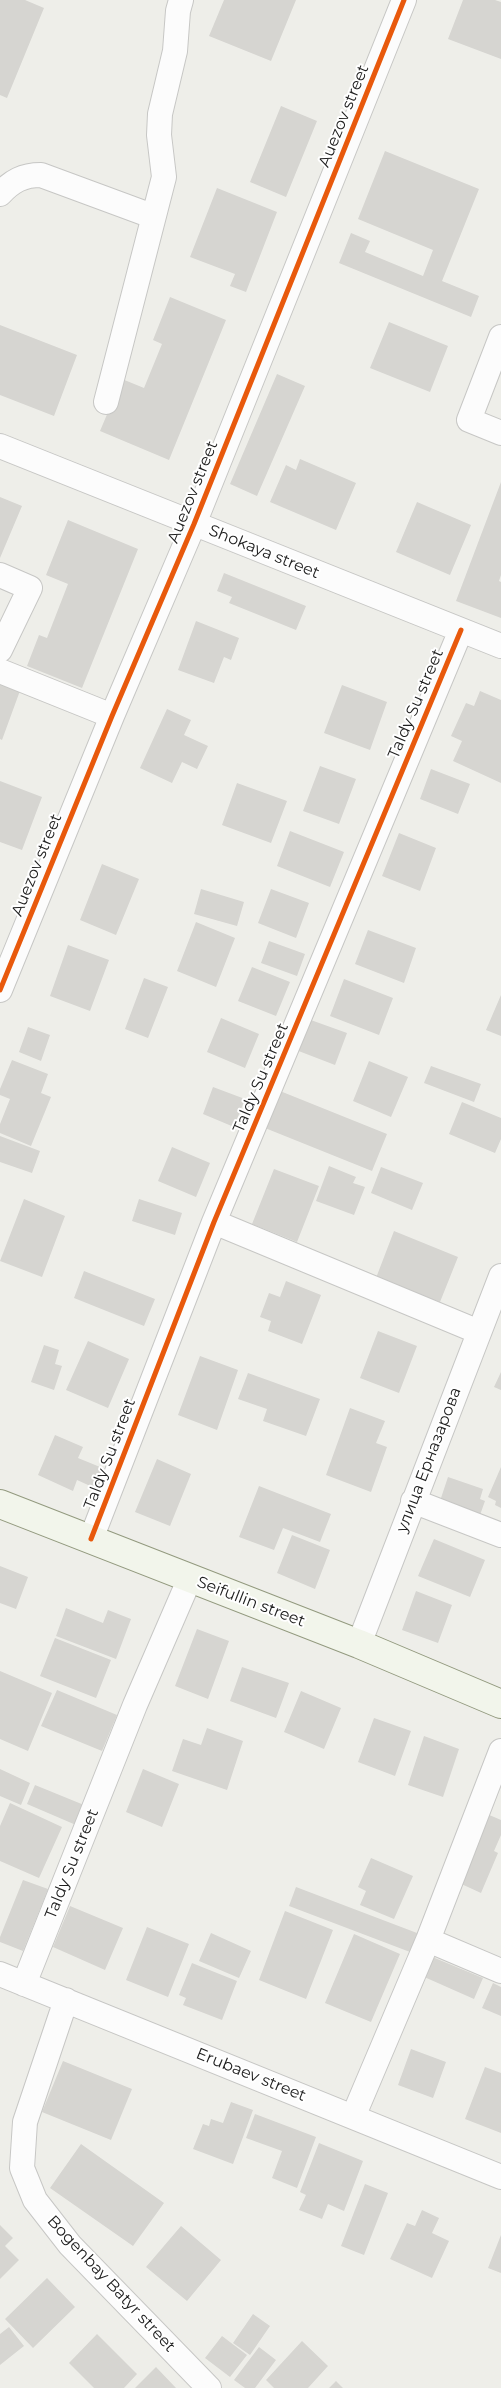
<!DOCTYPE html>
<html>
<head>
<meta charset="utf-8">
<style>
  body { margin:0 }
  canvas { display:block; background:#eeeee9 }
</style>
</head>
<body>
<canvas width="501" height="2388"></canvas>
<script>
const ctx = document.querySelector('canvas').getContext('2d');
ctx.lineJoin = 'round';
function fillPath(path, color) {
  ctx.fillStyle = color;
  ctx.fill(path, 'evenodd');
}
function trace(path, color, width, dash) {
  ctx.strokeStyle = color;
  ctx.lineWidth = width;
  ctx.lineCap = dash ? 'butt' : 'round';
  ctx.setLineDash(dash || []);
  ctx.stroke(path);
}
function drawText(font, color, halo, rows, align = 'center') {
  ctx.font = font + ' Montserrat,sans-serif';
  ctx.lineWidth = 4;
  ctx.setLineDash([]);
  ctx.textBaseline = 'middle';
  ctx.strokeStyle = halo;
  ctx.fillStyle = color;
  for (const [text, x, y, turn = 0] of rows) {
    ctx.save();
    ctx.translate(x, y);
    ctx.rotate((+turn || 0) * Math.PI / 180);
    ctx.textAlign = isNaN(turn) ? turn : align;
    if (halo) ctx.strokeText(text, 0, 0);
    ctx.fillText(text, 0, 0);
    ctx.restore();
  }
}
fillPath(new Path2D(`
  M0,0H25L44,8L7,98L0,95Z
  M224,0H296L271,61L209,36Z
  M463,0H495L501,2V59L448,39Z
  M281,106L317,121L286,197L250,182Z
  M385,151L479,189L442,281L479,296L471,317L339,263L351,233L370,241L365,252L423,276L433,250L358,219Z
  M217,188L277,212L246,292L230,286L235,274L190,257Z
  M170,297L226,320L169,460L100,431L122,379L144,388L162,344L153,340Z
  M389,322L448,346L430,392L370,368Z
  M0,325L77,355L54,416L0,395Z
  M277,374L305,386L257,496L230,484Z
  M300,459L356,483L336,530L270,502L286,465L296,470Z
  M501,482V575L499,581L501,582V618L456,601Z
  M0,497L22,506L0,558Z
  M417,502L471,525L450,575L396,552Z
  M68,520L138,549L82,688L27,666L39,635L47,638L68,584L46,575Z
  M224,573L306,606L296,630L229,603L232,597L217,591Z
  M196,621L239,638L231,660L224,657L214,683L178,670Z
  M0,680L21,688L2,740L0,739Z
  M342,685L387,702L370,750L324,733Z
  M480,691L501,700V783L453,761L462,741L451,736L466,703L474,706Z
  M167,709L191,720L184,735L208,746L197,769L182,762L172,783L140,768Z
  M320,766L356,779L339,824L303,811Z
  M431,769L470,784L458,814L420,799Z
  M0,781L42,797L22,850L0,842Z
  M237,783L287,801L271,843L222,825Z
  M290,831L344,852L330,887L277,866Z
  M399,833L436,848L420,891L382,876Z
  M102,864L139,879L116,935L80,920Z
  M201,889L244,902L237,926L194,914Z
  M271,889L309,903L296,938L258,923Z
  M196,922L235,938L216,987L177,971Z
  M368,930L416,948L404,983L355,964Z
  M269,941L305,954L297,976L261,963Z
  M68,945L109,960L90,1011L50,996Z
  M252,967L290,982L276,1016L238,1001Z
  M144,978L168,987L148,1038L125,1029Z
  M344,979L393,998L379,1035L330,1016Z
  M501,995V1036L486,1030Z
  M221,1018L259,1034L245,1068L207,1052Z
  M308,1019L347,1033L335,1065L296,1050Z
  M28,1027L50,1035L41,1061L19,1052Z
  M12,1060L48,1074L41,1093L51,1097L31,1146L0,1133V1124L10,1099L0,1095V1089Z
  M369,1061L408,1077L391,1117L353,1101Z
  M431,1066L481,1084L474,1102L424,1083Z
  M213,1087L245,1099L234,1127L203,1114Z
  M280,1091L387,1134L372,1171L265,1128Z
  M462,1102L501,1118V1139L495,1153L449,1134Z
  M0,1136L40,1151L32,1173L0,1162Z
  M172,1147L210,1163L196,1197L158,1181Z
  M329,1166L356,1177L353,1183L365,1187L354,1215L316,1201Z
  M381,1167L423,1183L412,1210L371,1193Z
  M274,1169L319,1186L297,1242L252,1224Z
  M24,1199L65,1216L42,1277L0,1261Z
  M139,1199L182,1213L175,1235L132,1221Z
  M394,1231L458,1257L440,1302L376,1278Z
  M84,1271L155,1299L144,1326L74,1298Z
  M286,1281L321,1295L302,1344L268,1331L271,1321L260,1317L269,1293L280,1297Z
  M378,1331L417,1346L399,1393L360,1378Z
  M88,1341L129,1359L108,1408L66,1390Z
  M44,1345L59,1350L55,1364L62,1366L54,1390L31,1382Z
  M200,1356L238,1370L217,1430L178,1415Z
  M501,1372V1390L494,1387Z
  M248,1373L320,1399L306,1436L263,1421L267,1409L238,1399Z
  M350,1408L385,1421L376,1443L387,1447L371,1492L326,1475Z
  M55,1435L83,1447L78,1458L105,1469L97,1489L77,1480L73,1491L38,1475Z
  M157,1459L191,1474L170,1526L135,1512Z
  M501,1467V1508L495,1505L496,1501L488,1497Z
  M448,1477L483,1489L480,1499L485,1501L480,1515L440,1501Z
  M259,1486L331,1514L320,1542L283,1528L274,1550L239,1537Z
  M292,1535L330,1550L315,1589L277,1573Z
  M434,1539L485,1560L470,1597L418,1576Z
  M0,1566L28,1577L16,1609L0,1603Z
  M416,1591L452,1605L438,1643L402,1630Z
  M66,1608L103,1623L108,1610L131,1619L116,1659L56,1636Z
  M197,1629L229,1641L208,1699L175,1686Z
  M55,1638L111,1660L96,1698L40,1676Z
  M242,1667L289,1683L276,1718L230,1701Z
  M0,1671L52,1693L28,1751L0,1739Z
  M57,1690L117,1715L102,1751L41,1726Z
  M301,1691L341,1708L324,1749L284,1732Z
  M374,1718L411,1731L395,1776L358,1762Z
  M207,1728L243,1741L227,1790L172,1771L183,1739L201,1745Z
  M424,1736L459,1749L443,1797L408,1785Z
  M0,1769L30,1783L21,1805L0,1796Z
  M143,1769L179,1784L162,1827L126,1812Z
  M35,1785L84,1805L76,1825L27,1804Z
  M10,1803L62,1827L39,1878L0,1861V1826Z
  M487,1814L501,1820V1835L494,1851L498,1853L481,1893L457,1882Z
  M371,1858L413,1876L394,1919L360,1905L366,1891L358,1887Z
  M23,1880L48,1889L23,1951L0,1942V1937Z
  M296,1887L417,1933L410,1952L289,1906Z
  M70,1906L123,1928L105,1970L53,1947Z
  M285,1911L333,1930L306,1999L259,1980Z
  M147,1927L189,1944L168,1997L126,1980Z
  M211,1933L251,1951L239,1978L199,1961Z
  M354,1934L400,1954L371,2022L325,2003Z
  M430,1956L483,1978L474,1999L422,1976Z
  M192,1963L237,1981L222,2020L183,2005L186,1998L179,1995Z
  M493,1983L501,1987V2016L482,2008Z
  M411,2049L446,2062L433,2098L398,2085Z
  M63,2061L132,2089L111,2140L42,2112Z
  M485,2067L501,2073V2133L465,2119Z
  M231,2102L253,2110L233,2164L193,2149L203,2124L209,2126L211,2119L223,2123Z
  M255,2114L316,2137L297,2188L272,2178L282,2151L246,2138Z
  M319,2143L363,2161L344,2211L328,2204L322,2219L299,2210L306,2195L300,2192Z
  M81,2144L164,2203L133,2246L50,2188Z
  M365,2184L388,2193L364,2255L341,2246Z
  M422,2210L439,2218L432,2233L449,2241L432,2278L390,2259L407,2223L415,2226Z
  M0,2225L13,2238L5,2246L19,2260L0,2279Z
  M181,2226L221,2260L187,2301L146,2267Z
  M501,2235V2273L488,2268Z
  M47,2278L75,2307L33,2348L5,2319Z
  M253,2314L270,2326L250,2355L233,2343Z
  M9,2327L24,2346L0,2365V2334Z
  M97,2334L137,2374L124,2388H94L69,2363Z
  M222,2336L247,2355L230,2377L205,2358Z
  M302,2341L328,2366L308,2388H274L266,2380Z
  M259,2347L276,2360L255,2388H245L234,2380Z
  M156,2367L176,2388H135Z
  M336,2381L343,2388H329Z`), '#d6d5d1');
const minor = new Path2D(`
  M0,194C12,181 23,175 41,175L152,216
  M501,337L469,420L501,433
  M106,402L164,177L159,135L160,114L175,51L178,11L181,0
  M0,446L501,646
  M0,575L30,588L0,650
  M0,671L112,716
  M0,990L112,716L194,524L404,0
  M214,1222L479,1332
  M413,1501L501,1535
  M91,1539L214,1222L461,630
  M359,1644L501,1276
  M428,1940L501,1971
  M0,1974L501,2177
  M24,1984L135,1705L190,1578
  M66,2000L25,2122L22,2168L35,2200L70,2245L209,2388
  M353,2117L428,1940L501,1751`);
const secondary = new Path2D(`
  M0,1504L359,1644L501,1704`);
trace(minor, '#c7c7c5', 26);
trace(secondary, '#939a7f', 30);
trace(minor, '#fcfcfc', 24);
trace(secondary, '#f2f5eb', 28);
trace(new Path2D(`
  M0,990L112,716L194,524L404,0
  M91,1539L214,1222L461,630`), '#e8590c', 5);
drawText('16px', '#202020', '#fff', [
  ["Auezov street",344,116,-68],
  ["Auezov street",193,492,-68],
  ["Shokaya street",264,552,22],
  ["Taldy Su street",416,704,-67],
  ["Auezov street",37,865,-68],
  ["Taldy Su street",261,1078,-67],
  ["Taldy Su street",110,1454,-69],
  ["улица Ерназарова",429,1460,-69],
  ["Seifullin street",251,1602,21],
  ["Taldy Su street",72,1864,-68],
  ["Erubaev street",251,2075,22],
  ["Bogenbay Batyr street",111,2284,47]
]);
</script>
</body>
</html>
